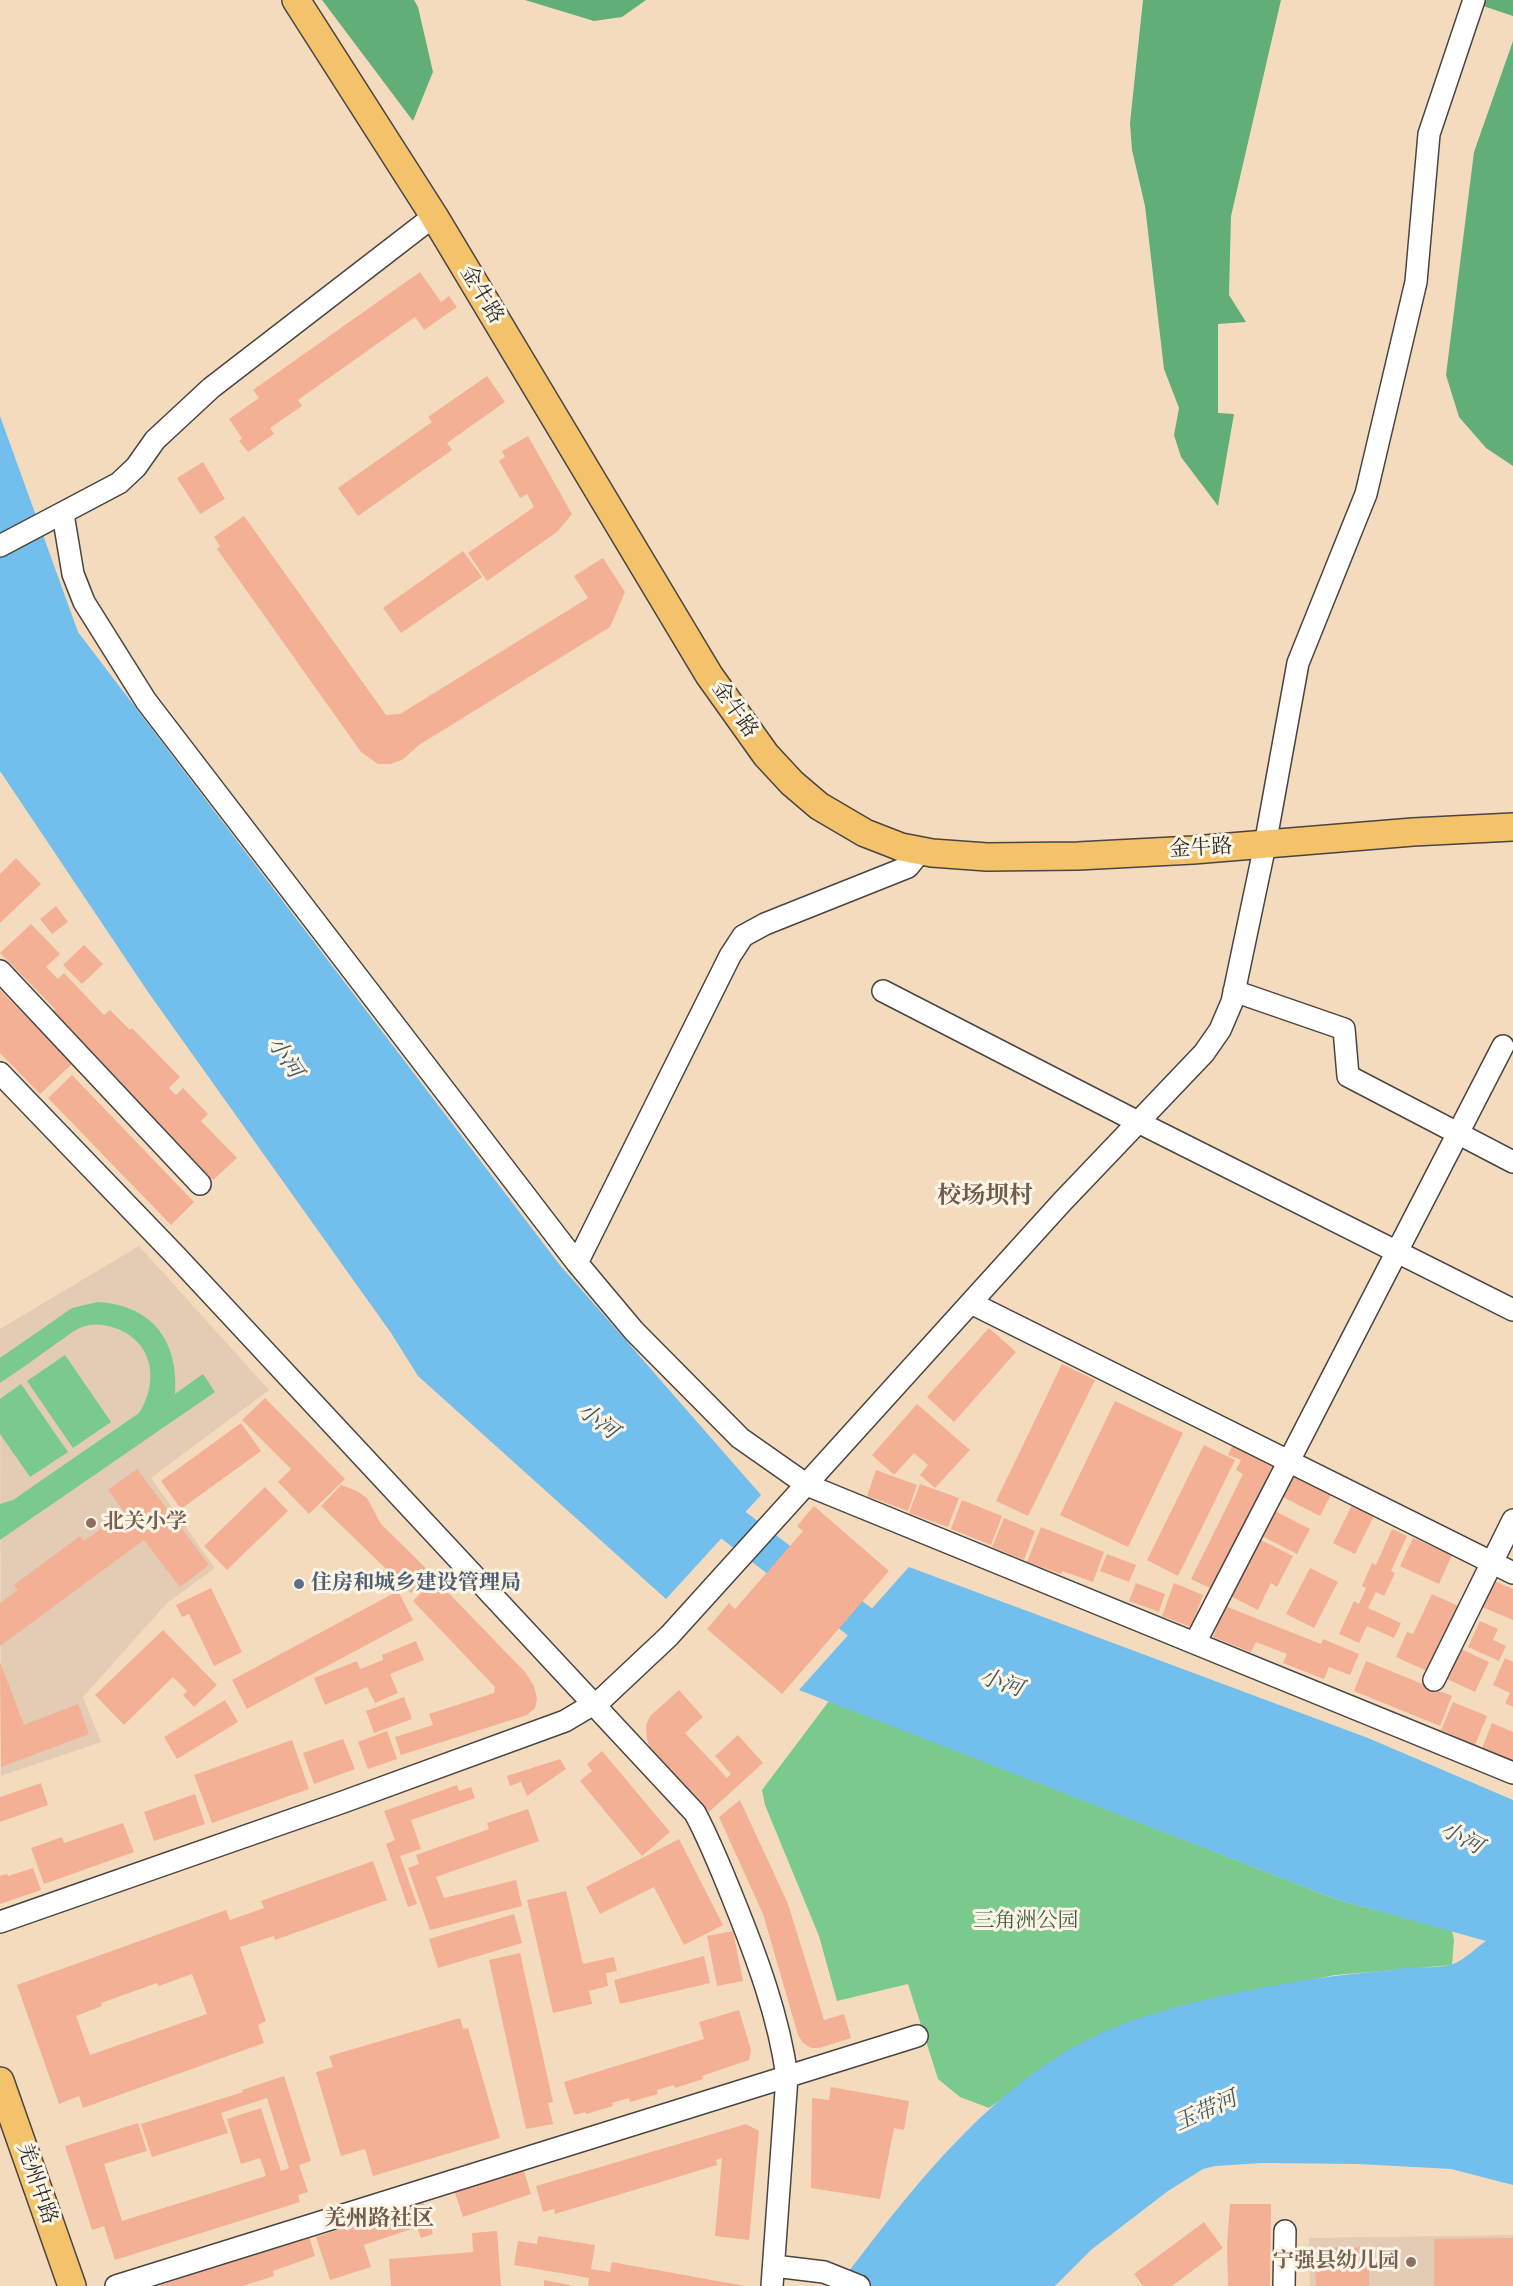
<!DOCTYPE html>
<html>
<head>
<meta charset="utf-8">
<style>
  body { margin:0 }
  canvas { display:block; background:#f5dbbe }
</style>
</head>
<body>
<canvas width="1513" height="2286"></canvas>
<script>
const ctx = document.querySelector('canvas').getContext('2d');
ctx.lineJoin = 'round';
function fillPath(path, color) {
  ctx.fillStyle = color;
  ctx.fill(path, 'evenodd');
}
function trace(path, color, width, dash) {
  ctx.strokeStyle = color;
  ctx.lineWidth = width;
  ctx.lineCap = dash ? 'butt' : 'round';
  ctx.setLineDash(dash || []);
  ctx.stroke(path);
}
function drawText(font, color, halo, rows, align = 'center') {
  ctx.font = font + ' Alegreya,"Noto Serif SC",serif';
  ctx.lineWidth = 6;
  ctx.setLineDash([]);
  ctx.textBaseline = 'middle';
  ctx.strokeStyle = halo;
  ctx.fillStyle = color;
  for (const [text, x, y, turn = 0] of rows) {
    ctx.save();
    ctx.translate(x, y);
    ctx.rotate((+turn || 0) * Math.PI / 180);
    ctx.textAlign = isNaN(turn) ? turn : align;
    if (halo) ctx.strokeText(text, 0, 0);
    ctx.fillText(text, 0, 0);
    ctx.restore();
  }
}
fillPath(new Path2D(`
  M139,1246L269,1390L151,1478L215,1568L167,1603L83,1697L101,1742L1,1776L0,1329Z
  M1513,2235V2286H1310L1309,2238Z`), '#e3ccb3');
fillPath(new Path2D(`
  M98,1302C152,1305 179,1341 175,1394L203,1374L215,1392L0,1540V1504L13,1500L139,1413C160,1381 153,1339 112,1327C103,1324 90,1323 80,1328C72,1331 65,1338 57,1343C38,1357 19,1370 0,1383V1358L72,1308Z
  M65,1355L111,1422L73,1448L27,1381Z
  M21,1384L68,1452L30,1477L0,1434V1399Z
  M829,1701L1335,1899L1452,1931L1454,1940L1452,1965L1335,1975L1207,2000L1060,2057L989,2108L960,2097L938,2079L908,1984L837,2001L819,1936L765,1805L762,1790Z`), '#79ca8c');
fillPath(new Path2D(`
  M322,0H414L418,7L433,72L413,121Z
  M525,0H646L622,17L594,21Z
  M1143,0H1281L1231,216L1229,295L1246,322L1218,324V413L1234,414L1218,506L1181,457L1174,435L1179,408L1164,369L1145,206L1132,150L1130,123Z
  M1482,0H1513V16L1480,5Z
  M1513,41V466L1486,448L1459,417L1446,375L1474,152Z`), '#62ae78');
fillPath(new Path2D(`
  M0,416L78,632L559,1264L761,1495L666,1599L418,1376L391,1333L148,992L0,771Z
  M909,1567L1368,1738L1513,1800V2185L1451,2169L1358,2164L1262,2163L1215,2166L1203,2169L1168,2191L1091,2250L1055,2286H838C911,2189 999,2073 1116,2027C1174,2004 1238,1992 1300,1981C1336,1975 1372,1972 1408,1968C1420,1967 1442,1968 1453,1964C1464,1960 1476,1948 1486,1941L1335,1899L799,1690Z`), '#72beec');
trace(new Path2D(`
  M694,1495L898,1651`), '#72beec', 36);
fillPath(new Path2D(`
  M420,272L441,302L449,296L457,307L424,330L415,317L298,400L302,406L270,428L274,434L248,452L239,441L242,438L229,419L259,398L253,390Z
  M487,376L505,402L447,443L452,450L358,516L338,488L432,422L428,417Z
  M528,436L572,514L557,532L487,581L468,553L534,507L527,494L520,498L499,461L505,457L502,451Z
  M203,462L225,499L200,514L177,478Z
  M244,516L386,715L400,714L588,598L574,576L603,558L625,592L610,627L419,745L402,760L390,764H378L361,752L217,549L220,546L214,537Z
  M463,551L482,577L401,633L383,608Z
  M16,858L41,884L0,923V874Z
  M56,906L68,922L52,934L40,919Z
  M31,924L60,954L46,967L58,979L64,973L104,1015L110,1010L130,1030L132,1028L180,1077L169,1088L176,1095L183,1088L208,1114L201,1121L237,1158L213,1180L52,1013L55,1009L0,953Z
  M84,945L103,964L82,984L63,965Z
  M0,990L72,1064L40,1094L0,1053Z
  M72,1075L194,1202L171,1225L48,1098Z
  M989,1328L1016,1352L954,1422L927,1397Z
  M1062,1364L1095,1380L1028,1516L996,1501Z
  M265,1398L345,1479L309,1514L278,1482L291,1469L242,1420Z
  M1115,1401L1183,1433L1128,1547L1060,1515Z
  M917,1404L970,1450L935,1488L920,1475L928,1465L914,1453L894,1475L872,1455Z
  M241,1423L261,1451L181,1509L161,1481Z
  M1204,1445L1235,1460L1178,1576L1147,1560Z
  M1233,1445L1273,1465L1212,1589L1191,1579L1243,1474L1236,1470L1241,1460L1228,1455Z
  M137,1469L209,1565L180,1587L144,1540L0,1646V1603L18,1590L14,1585L80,1536L84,1541L124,1512L108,1490Z
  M876,1470L917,1485L908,1511L867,1496Z
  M1292,1475L1331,1495L1320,1516L1281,1496Z
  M920,1484L959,1498L948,1527L909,1513Z
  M341,1485L357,1491L367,1498L381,1524L431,1573L411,1593L321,1506Z
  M265,1487L288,1511L227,1570L204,1546Z
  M962,1500L1002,1516L991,1545L951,1529Z
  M1352,1505L1374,1516L1355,1554L1333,1543Z
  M814,1506L889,1571L782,1694L707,1629L729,1603L735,1609L803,1531L797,1526Z
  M1275,1511L1310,1529L1297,1554L1262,1536Z
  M1004,1518L1035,1531L1024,1560L992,1547Z
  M1041,1527L1104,1552L1093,1582L1062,1571L1061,1574L1027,1562Z
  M1392,1529L1407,1536L1391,1571L1395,1573L1384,1596L1376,1592L1368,1608L1401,1623L1394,1638L1367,1626L1359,1643L1339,1634L1354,1601L1359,1604L1366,1588L1362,1586L1372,1563L1376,1565Z
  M1413,1538L1452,1555L1439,1584L1400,1566Z
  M1261,1540L1293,1556L1277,1587L1271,1583L1258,1610L1232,1597Z
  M1107,1554L1136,1565L1129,1582L1100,1571Z
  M1310,1568L1338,1582L1314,1628L1286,1614Z
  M435,1579L525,1672L534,1686L537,1699L535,1708L527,1715L401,1755L395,1737L433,1725L429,1714L494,1693L495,1687L413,1601Z
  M1494,1581L1513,1589V1620L1482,1607Z
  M1136,1583L1165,1594L1159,1612L1129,1601Z
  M1174,1583L1203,1595L1191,1627L1162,1616Z
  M211,1588L242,1652L214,1666L189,1614L182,1617L176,1605Z
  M398,1591L413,1620L247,1709L232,1680Z
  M1432,1594L1458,1606L1427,1671L1396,1657L1407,1632L1413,1634Z
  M1225,1606L1321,1644L1323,1639L1359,1654L1350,1675L1329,1667L1324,1679L1283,1663L1287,1654L1256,1642L1251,1652L1213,1637Z
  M1480,1621L1498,1629L1493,1640L1506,1646L1499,1661L1468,1647Z
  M163,1630L217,1685L194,1707L183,1695L187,1691L173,1677L124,1725L95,1695Z
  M416,1641L424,1660L390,1674L398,1693L375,1703L367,1687L325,1705L314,1678L357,1661L360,1669L383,1660L382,1655Z
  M1461,1649L1489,1662L1475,1692L1447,1679Z
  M1505,1658L1513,1662V1707L1505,1703L1510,1693L1493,1685Z
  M1366,1661L1452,1696L1440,1726L1354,1691Z
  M0,1662L24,1725L78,1704L89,1734L1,1767Z
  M679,1690L703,1717L685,1733L727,1778L731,1774L715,1756L738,1735L763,1763L709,1812L650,1747L647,1740L646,1725L650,1716Z
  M404,1697L412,1719L374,1733L366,1711Z
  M225,1700L238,1722L177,1759L164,1737Z
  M1453,1702L1487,1716L1475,1745L1441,1730Z
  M1492,1723L1513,1732V1764L1481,1751Z
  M387,1731L397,1759L368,1769L358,1742Z
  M343,1739L355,1769L314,1784L303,1753Z
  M292,1740L309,1789L212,1823L194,1775Z
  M602,1751L670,1832L642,1856L580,1781L592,1771L587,1764Z
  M560,1759L566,1769L527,1796L521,1782L510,1786L507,1776Z
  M41,1783L48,1805L0,1822V1797Z
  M457,1785L459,1791L471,1787L475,1798L411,1820L421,1849L400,1856L417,1904L408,1907L386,1844L395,1840L384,1811Z
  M195,1794L205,1824L154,1841L144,1812Z
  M740,1800L788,1904L824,2020L844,2014L851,2038L819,2048H811L803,2043L798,2035L763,1914L719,1817Z
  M528,1809L539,1841L436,1877L444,1898L516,1880L522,1906L430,1930L408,1868L419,1864L416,1855L489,1829L487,1823Z
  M123,1823L134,1852L44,1884L31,1848L62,1837L64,1843Z
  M679,1839L723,1925L684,1945L654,1887L600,1914L586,1887Z
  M373,1861L387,1900L275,1940L274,1936L240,1947L266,2021L258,2025L264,2043L83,2108L79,2096L59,2104L17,1985L226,1910L230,1920L264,1908L261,1901ZM192,1974L207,2014L90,2055L76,2016L102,2006L101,2003L157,1983L159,1986Z
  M33,1868L41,1890L0,1904V1876L7,1874L8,1876Z
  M566,1891L583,1964L614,1957L617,1971L606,1973L608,1986L589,1991L592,2004L553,2013L527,1900Z
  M514,1914L522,1943L438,1968L429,1939Z
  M733,1931L743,1981L717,1986L707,1936Z
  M520,1953L553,2102L548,2103L553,2124L526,2129L489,1960Z
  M704,1956L710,1983L620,2004L614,1980Z
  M739,2010L751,2050L749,2060L702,2076L703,2079L675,2088L674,2085L657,2090L658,2094L630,2102L629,2098L612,2103L613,2106L586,2114L585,2112L574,2115L564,2082L704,2039L699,2022Z
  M460,2018L463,2029L468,2028L500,2138L373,2176L365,2149L341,2156L316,2072L333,2067L329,2056Z
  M284,2076L311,2161L299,2165L308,2192L298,2195L300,2202L115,2260L104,2226L92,2230L65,2146L138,2123L147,2151L104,2164L122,2221L266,2176L260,2158L241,2164L227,2119L261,2108L281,2171L289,2168L267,2098L221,2113L228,2133L152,2157L141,2124L243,2092L242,2090Z
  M831,2087L909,2101L904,2130L894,2128L880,2199L811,2188L812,2098L829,2100Z
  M746,2124L759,2131L749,2240L715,2236L722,2158L716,2160L717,2165L555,2214L554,2209L543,2212L536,2186Z
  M523,2168L531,2194L463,2217L454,2190Z
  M423,2202L433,2234L421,2238L417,2227L364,2245L371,2267L330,2280L316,2237Z
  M1230,2204H1271L1270,2286H1228L1227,2245Z
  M1204,2222L1223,2248L1172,2286H1143L1134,2274Z
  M497,2231L501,2286H391L389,2259L473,2252L472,2233Z
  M309,2236L315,2256L273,2271L274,2276L243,2286H158Z
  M538,2236L595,2245L591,2269L610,2272L612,2262L745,2286H588L589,2278L514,2265L518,2241L537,2244Z
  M1513,2238V2286H1434V2239Z
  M1369,2247V2286H1316L1315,2248Z
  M544,2280L570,2285V2286H544Z`), '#f3b094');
const minor = new Path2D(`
  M63,514L73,574L84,602L146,701L577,1263L634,1331L740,1438L807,1485L1513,1773
  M0,546L119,483L136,467L155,440L211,388L434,216
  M0,971L200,1184
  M883,991L1138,1122L1513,1310
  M1234,991L1344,1029L1348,1076L1513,1162
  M0,1073L176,1256L695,1813C710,1841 722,1871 734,1901C757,1958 779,2017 787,2077L772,2286
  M577,1263L730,956L743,936L765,924L908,867L921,851
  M971,1303L1513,1573
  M1195,1643L1503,1046
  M1434,1680L1513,1520
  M0,1922L343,1802L565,1721L602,1699L669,1636L1061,1203L1204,1053L1220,1030L1232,1002L1265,845L1298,663L1366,494L1416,282L1429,134L1474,0
  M774,2266L824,2272L859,2286
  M116,2286L917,2036
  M1284,2286L1285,2231`);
const major = new Path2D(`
  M296,0L434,216L709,675L766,755L792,783L819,806L865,833L901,847L932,853L987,857L1078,856L1193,850L1413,832L1513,827
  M0,2081L72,2286`);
trace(minor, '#494541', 24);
trace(major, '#494541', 30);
trace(minor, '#fff', 21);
trace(major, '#f3c26a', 27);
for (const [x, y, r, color] of [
  [91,1523,6,"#8d6e63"],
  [299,1584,6,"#5c6f8a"],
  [1411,2262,6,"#8d6e63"]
]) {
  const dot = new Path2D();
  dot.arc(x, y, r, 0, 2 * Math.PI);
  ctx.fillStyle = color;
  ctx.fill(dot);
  trace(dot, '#fcf5e5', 2);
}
drawText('21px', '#2b2b2b', '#fcf5e5', [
  ["金牛路",481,295,59],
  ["金牛路",734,710,55],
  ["金牛路",1201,849,-3],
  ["羌州中路",36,2184,71]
]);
drawText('bold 21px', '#785e54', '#fcf5e5', [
  ["北关小学",103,1523],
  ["宁强县幼儿园",1399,2262,"right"]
], 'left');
drawText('bold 21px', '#4e5e75', '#fcf5e5', [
  ["住房和城乡建设管理局",311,1584]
], 'left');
drawText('21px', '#425b48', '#fcf5e5', [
  ["三角洲公园",1026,1922]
]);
drawText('italic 22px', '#405765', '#fcf5e5', [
  ["小河",284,1058,56],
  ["小河",597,1422,37],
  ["小河",1001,1684,18],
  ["小河",1461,1839,28],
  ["玉带河",1206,2112,-24]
]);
drawText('bold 22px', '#715a50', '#fcf5e5', [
  ["羌州路社区",379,2220]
]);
drawText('bold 24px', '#715a50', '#fcf5e5', [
  ["校场坝村",985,1197]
]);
</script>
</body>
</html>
